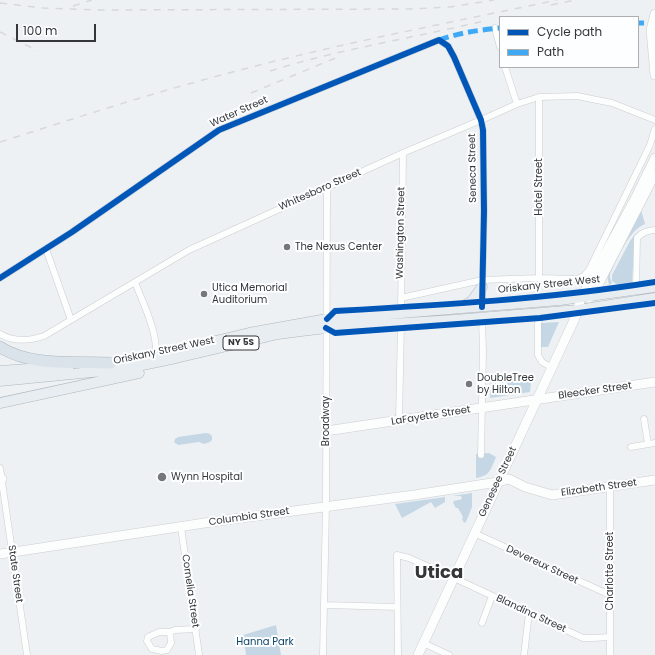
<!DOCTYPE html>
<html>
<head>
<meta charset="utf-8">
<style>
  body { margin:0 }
  #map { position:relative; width:655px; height:655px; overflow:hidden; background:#eef1f3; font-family:Poppins,sans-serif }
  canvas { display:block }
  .legend { position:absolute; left:499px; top:16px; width:140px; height:52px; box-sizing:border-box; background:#fcfeff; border:1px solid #acaeaf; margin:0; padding:5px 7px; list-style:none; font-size:12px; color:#343637 }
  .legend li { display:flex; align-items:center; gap:8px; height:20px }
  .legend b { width:20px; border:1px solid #acaeaf }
  .scale { position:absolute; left:16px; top:24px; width:80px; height:18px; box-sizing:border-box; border:2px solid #343637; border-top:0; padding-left:5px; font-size:12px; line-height:14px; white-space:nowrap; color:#343637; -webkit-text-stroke:3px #fcfeff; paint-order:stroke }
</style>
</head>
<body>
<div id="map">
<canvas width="655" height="655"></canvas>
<ul class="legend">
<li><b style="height:5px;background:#0057b8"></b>Cycle path</li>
<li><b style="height:5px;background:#3fa9f5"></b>Path</li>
</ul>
<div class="scale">100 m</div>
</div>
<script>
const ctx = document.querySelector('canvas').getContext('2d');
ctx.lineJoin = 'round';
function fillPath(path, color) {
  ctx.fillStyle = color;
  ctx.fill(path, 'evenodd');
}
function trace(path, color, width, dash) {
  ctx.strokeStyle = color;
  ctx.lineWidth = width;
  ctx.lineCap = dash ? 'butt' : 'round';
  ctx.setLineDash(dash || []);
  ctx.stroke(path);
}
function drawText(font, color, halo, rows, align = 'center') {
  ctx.font = font + ' Poppins,sans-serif';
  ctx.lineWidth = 4;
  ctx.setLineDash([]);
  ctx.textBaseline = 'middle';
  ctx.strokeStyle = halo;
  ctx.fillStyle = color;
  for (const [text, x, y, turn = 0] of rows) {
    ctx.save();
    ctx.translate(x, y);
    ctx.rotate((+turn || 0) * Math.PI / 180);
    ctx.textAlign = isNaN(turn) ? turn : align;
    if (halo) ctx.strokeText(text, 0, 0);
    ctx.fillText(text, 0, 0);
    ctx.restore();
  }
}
fillPath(new Path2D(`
  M641,210L645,224C628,231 618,258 610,274V278L612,283L609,285L607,275Z
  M636,233L635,236L632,282L631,283L618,285L612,281V275L630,241Z
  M559,322L548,347H541V323Z
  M491,379L531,381L530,392L490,398Z
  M206,433L210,434L212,436V440L210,442L204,444L199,442L178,445L174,442L175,439L178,437Z
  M489,453L496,457C491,469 490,476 476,478V454Z
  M472,493V507L466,522L464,523L462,519L463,517L458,508H456L453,503L454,501L462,499L461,496H452Z
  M445,497V502L435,508L431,502L402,518L395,504Z
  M276,625L281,655H246L243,635Z`), '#c5d7e5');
const street = new Path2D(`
  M495,28L500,47
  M505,67L517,104
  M46,249L71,320
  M0,278L72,232L219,130L439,40L448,46L454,57L481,120L483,130L484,211L482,307
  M539,278V97
  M135,282C144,306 158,332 156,358
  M636,290L637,238C642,232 647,231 655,230
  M401,298L482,280L539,278L577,279L584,276L589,270L629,188L650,145L655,129
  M401,312L403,153
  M543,312L538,323V355L542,362L551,367
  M0,334C14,342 29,341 44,336L189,250L403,153L488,117L517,104L539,97L577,96L612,103L655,120
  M644,419L648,444
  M399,421L401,323
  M631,447L655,443
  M481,455L483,352L482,318
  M0,468L27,655
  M610,487V655
  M181,527L199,655
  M474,533L610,595
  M325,605L397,607
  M482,623L492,596
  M159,632H170L171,643L167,650L162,651L152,649L147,641L148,637Z
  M170,632L175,630L196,629
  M423,643L449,655
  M323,655L326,506L327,187
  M398,655L397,555L409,558L454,578L583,638H593L610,637
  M524,655L529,613`);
const secondary = new Path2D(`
  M655,14L651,30L655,75
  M589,298L595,291L655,174
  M326,431L655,382
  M0,480L2,479
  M0,554L211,522L414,495L498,482L509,479L525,487L552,495L655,480
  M418,655L575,318L581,298L635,199L655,158`);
const primary = new Path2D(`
  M461,308L472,301L482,287
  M103,364L157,355L249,333L327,319L560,300L655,287
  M0,371L69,366
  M0,381L123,369L176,358L278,334L301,331L326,328L454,320L578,310L655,298
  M0,403L139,373`);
const highway = new Path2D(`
  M0,347C31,367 76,361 111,363`);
trace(street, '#cbcdcf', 7);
trace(secondary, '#cbcdcf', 10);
trace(primary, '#adb6be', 11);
trace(highway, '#adb6be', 12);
trace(street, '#fcfdfd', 6);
trace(secondary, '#fcfdfd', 9);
trace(primary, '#e8edf1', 10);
trace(highway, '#dae3e9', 11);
trace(new Path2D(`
  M0,3L43,8L97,10L409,9L450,7L494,0
  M551,5L575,0
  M73,6L92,0
  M0,32L38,51
  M270,71C340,49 413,38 484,21
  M251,93L338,57
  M0,142C76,118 152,93 229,73C337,44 448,23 557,0`), '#d8d8d9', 1.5, [7, 7]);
trace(new Path2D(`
  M638,23H644
  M439,40C459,33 478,30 500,28`), '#3fa9f5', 5, [10, 5]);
trace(new Path2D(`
  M0,278L72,232L219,130L439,40L448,46L454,57L481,120L483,130L484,211L482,307
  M327,319L335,311C442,305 549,299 655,282
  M326,328L335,333L540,318L655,303`), '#0057b8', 6);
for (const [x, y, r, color] of [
  [287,247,4,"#757779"],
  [204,294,4,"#757779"],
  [469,384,4,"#757779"],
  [162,477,5,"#757779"]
]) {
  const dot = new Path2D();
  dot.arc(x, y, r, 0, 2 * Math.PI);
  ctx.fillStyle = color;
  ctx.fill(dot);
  trace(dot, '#fcfeff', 1.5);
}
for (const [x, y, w] of [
  [241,343,36]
]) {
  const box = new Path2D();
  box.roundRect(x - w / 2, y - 7, w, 14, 3);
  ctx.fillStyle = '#fcfeff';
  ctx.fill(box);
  trace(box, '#343637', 1);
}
drawText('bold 9px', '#343637', null, [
  ["NY 5S",241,343]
]);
drawText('10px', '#343637', '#fcfeff', [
  ["Water Street",239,112,-24],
  ["Seneca Street",473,168,-91],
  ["Hotel Street",539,187,-90],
  ["Whitesboro Street",320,190,-24],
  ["Washington Street",401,233,-89],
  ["Oriskany Street West",549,285,-6],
  ["Oriskany Street West",164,351,-12],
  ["Bleecker Street",595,391,-8],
  ["LaFayette Street",431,416,-9],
  ["Broadway",326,421,-90],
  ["Genesee Street",498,482,-65],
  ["Elizabeth Street",599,488,-8],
  ["Columbia Street",249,517,-8],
  ["Devereux Street",542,565,25],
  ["Charlotte Street",610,571,-90],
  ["State Street",15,574,82],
  ["Cornelia Street",190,591,82],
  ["Blandina Street",531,614,25]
]);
drawText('10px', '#343637', '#fcfeff', [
  ["The Nexus Center",295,247],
  ["Utica Memorial",212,288],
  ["Auditorium",212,300],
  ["DoubleTree",477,378],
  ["by Hilton",477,390],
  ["Wynn Hospital",171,477]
], 'left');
drawText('10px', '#0e4469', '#fcfeff', [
  ["Hanna Park",265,642]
]);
drawText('bold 18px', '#343637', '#fcfeff', [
  ["Utica",439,573]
]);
</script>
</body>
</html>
